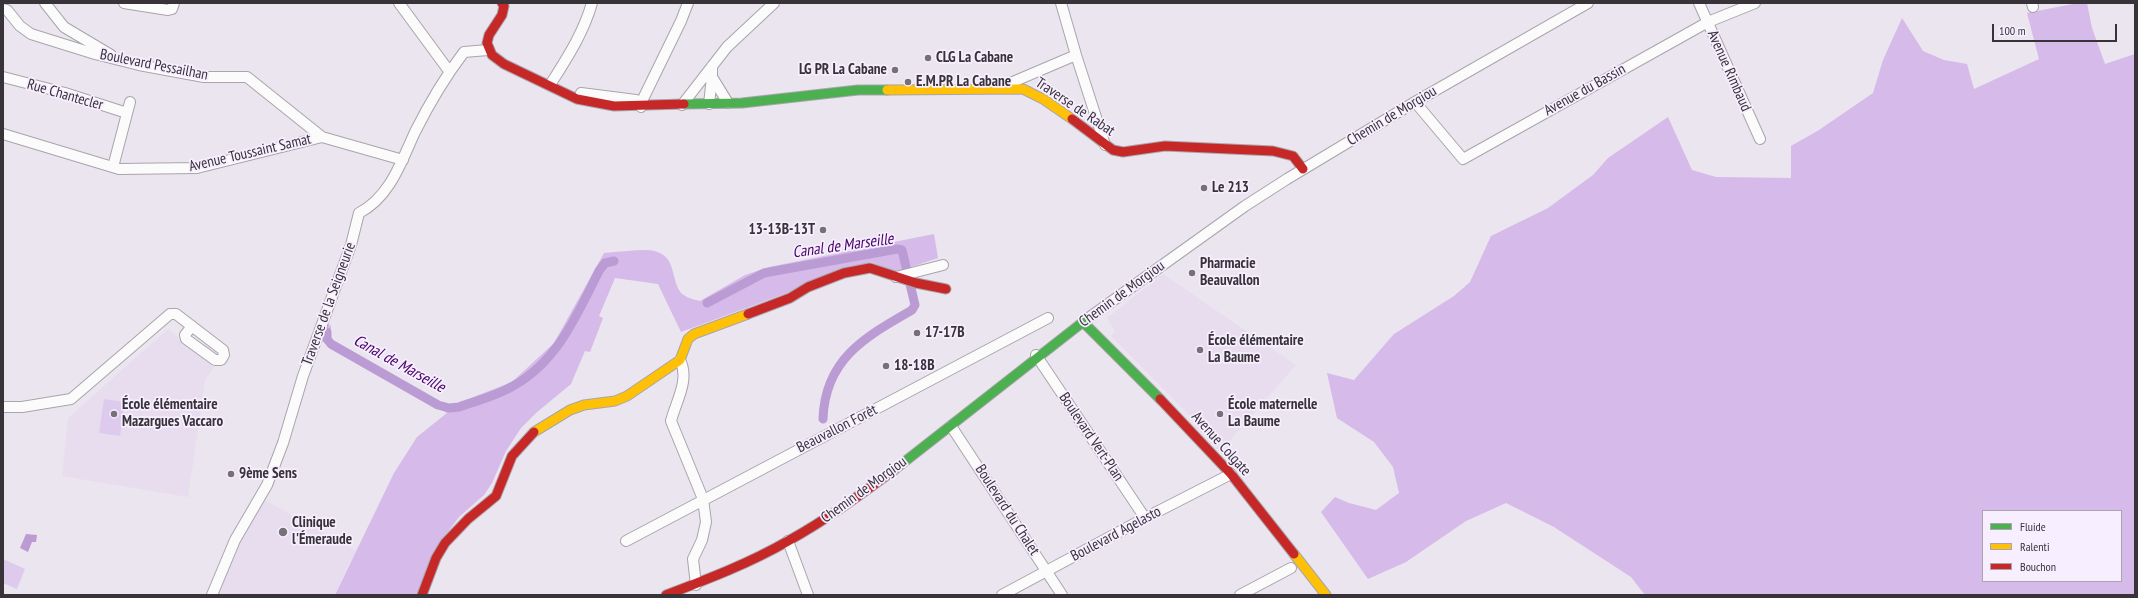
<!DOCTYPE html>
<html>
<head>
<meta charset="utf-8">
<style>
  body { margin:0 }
  #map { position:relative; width:2138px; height:598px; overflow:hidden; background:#eae5ee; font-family:"PT Sans Narrow",sans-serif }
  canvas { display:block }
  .frame { position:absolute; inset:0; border:4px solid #373339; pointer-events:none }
  .legend { position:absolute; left:1982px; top:510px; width:140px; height:72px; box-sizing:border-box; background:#f7eeff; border:1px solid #aaa3b0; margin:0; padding:5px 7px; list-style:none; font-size:12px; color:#373339 }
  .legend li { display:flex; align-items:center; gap:8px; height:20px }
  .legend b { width:20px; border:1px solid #aaa3b0 }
  .scale { position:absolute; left:1992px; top:24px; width:125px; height:18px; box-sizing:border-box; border:2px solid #373339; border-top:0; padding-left:5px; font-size:12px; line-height:14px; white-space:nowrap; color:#373339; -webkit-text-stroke:3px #f7eeff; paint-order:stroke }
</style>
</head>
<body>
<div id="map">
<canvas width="2138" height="598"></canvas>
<div class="frame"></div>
<ul class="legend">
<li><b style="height:5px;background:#4caf50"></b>Fluide</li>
<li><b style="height:5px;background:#ffc107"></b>Ralenti</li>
<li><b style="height:5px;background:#c62828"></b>Bouchon</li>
</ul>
<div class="scale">100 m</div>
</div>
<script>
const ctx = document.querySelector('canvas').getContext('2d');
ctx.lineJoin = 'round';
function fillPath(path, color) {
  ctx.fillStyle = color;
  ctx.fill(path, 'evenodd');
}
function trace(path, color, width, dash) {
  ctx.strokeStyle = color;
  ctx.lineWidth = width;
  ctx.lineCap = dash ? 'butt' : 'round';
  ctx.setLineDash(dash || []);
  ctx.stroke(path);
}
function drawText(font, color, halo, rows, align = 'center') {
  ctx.font = font + ' "PT Sans Narrow",sans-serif';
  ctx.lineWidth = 3.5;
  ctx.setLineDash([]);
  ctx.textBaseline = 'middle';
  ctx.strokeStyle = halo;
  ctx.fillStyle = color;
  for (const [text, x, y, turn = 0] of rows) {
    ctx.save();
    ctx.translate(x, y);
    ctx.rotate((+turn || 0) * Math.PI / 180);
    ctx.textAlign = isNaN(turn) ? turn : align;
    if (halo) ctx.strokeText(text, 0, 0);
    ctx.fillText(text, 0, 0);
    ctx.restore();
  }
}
fillPath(new Path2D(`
  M1163,274L1296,365L1220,452L1195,426L1196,422L1111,336L1115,331L1107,318Z
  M168,329L214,367L205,380L188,497L62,476L68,418Z
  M263,499L357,551L349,563L335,595H215L235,549Z`), '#e7ddef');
fillPath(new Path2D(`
  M104,399L125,402L120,436L99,433Z
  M3,559L25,569L17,589L3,583Z`), '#decaed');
fillPath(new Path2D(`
  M2078,3H2087L2092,28L2105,64L2135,54V595H1645L1631,577L1554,527L1506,503L1466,521L1406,562L1368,579L1321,512L1335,497L1349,503L1376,510L1399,493L1393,467L1374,442L1337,418L1327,373L1354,380L1394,334L1454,296L1470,282L1491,236L1548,208L1593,175L1608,158L1668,117L1692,170L1716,177L1791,178V146L1819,130L1873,93L1883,60L1902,18L1923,51L1944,60L1967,64L1974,89L2039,59L2027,13ZM1983,511H2121V581H1983Z
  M934,234L938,258L896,272L871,262L681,332L658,284L615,278L599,316L603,318L590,352L585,351L571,384L536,413L521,428L506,451L492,483L484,495L459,517L441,541L418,595H335L394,473L417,437L447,413L320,340L326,322L331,326V340L442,403L453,405L512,382L554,343L604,253C618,252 633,250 647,250C676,252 670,273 679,290C683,297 692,299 700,301L745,275L769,267Z`), '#d5baea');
fillPath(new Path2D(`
  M26,534L37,535L36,542H32L28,552L20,548Z`), '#bb9bd3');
trace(new Path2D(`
  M707,303L764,273L897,249L902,250L915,305L912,310C865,337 825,359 823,419
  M327,332V339L331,344L438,405L449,408L459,407C476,401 496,396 513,386C557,362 577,315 599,271L605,263L614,261`), '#bb9bd3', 9);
const street = new Path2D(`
  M45,3L64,27L111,55
  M124,3L168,10L172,9L174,3
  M399,3L449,71
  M1061,3L1076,55L1105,145
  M1699,3L1760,139
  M2032,3L2033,7
  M3,9L7,10L20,26L31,34L95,54L139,65L204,77H247L322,137
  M712,66V77L728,103
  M3,77L65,93L127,113
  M550,85C567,58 583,34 592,3
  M1001,87L1076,55
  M581,93L636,100
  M1415,102L1463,159L1708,22L1755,3
  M709,104L712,77
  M682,105L727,47L774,3
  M641,107L642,101L681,21L688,3
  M3,134L119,169L197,168L322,137L403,160
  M113,167L130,102
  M896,277L943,265
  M1083,322L1245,206L1287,179L1415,102L1588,3
  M1036,355L1145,518
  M680,360C690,380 676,401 671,421L703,499L706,522L702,540L693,559L696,585
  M3,407H22L71,399L170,314H176L223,350L224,355L221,360H215L186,339L185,335L192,326
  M951,426L1062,595
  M626,541L1048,318
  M788,541L808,595
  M212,595L235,540L267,485L283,443L303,376L351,245L359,213C390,197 401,162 415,132C429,104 445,77 464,52L488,50
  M1002,595L1145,518L1231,474
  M1240,595L1291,568`);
const fast = new Path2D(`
  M684,104L742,103L858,90H887
  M894,470L1083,322L1160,399`);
const slow = new Path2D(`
  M887,90L1023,89L1043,99L1072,119
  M534,432L570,410L584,405L615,401L627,396L680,360L688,339L694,334L748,314
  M1294,554L1326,595`);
const jam = new Path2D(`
  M502,3L504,6L502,15L489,35L487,43L492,55L504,64L577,99L614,106L684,104
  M1072,119L1113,150L1123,152L1165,146L1273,151L1293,156L1303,169
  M748,314L790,298L808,287L844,273L870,268L916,283L946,289
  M1160,399L1231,474L1294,554
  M422,595L436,558L445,543L468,519L496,496L512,456L534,432
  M666,595C708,579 750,563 788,541C826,520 860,495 894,470`);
trace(street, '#a8a5ab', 12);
trace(fast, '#a8a5ab', 11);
trace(slow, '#a8a5ab', 11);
trace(jam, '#a8a5ab', 11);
trace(street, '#fcfbfc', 10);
trace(fast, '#4caf50', 9);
trace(slow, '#ffc107', 9);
trace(jam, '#c62828', 9);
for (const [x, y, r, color] of [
  [928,58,4,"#767178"],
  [895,70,4,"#767178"],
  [908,82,4,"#767178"],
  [1204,188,4,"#767178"],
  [823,230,4,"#767178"],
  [1192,273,4,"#767178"],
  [917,333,4,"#767178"],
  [1200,350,4,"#767178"],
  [886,366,4,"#767178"],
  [114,414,4,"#767178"],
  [1220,414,4,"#767178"],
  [231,474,4,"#767178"],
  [283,532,5,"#767178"]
]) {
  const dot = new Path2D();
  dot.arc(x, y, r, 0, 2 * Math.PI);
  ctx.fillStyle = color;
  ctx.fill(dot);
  trace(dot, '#f7eeff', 1.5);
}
drawText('bold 15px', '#373339', '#f7eeff', [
  ["CLG La Cabane",936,58],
  ["LG PR La Cabane",887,70,"right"],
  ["E.M.PR La Cabane",916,82],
  ["Le 213",1212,188],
  ["13-13B-13T",815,230,"right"],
  ["Pharmacie",1200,264],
  ["Beauvallon",1200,281],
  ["17-17B",925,333],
  ["École élémentaire",1208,341],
  ["La Baume",1208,358],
  ["18-18B",894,366],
  ["École élémentaire",122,405],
  ["Mazargues Vaccaro",122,422],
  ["École maternelle",1228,405],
  ["La Baume",1228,422],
  ["9ème Sens",239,474],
  ["Clinique",292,523],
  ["l'Émeraude",292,540]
], 'left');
drawText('15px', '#373339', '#f7eeff', [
  ["Boulevard Pessailhan",154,65,11],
  ["Avenue Rimbaud",1729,71,66],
  ["Avenue du Bassin",1585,90,-29],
  ["Rue Chantecler",65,95,16],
  ["Traverse de Rabat",1075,107,34],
  ["Chemin de Morgiou",1392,116,-31],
  ["Avenue Toussaint Samat",250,153,-13],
  ["Chemin de Morgiou",1122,294,-36],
  ["Traverse de la Seigneurie",329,304,-70],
  ["Beauvallon Forêt",837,429,-27],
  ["Boulevard Vert-Plan",1091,437,56],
  ["Avenue Colgate",1221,444,48],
  ["Chemin de Morgiou",864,490,-36],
  ["Boulevard du Chalet",1007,510,57],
  ["Boulevard Agelasto",1116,534,-28]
]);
drawText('italic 16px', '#460366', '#f7eeff', [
  ["Canal de Marseille",843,246,-8],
  ["Canal de Marseille",399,364,29]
]);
</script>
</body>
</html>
